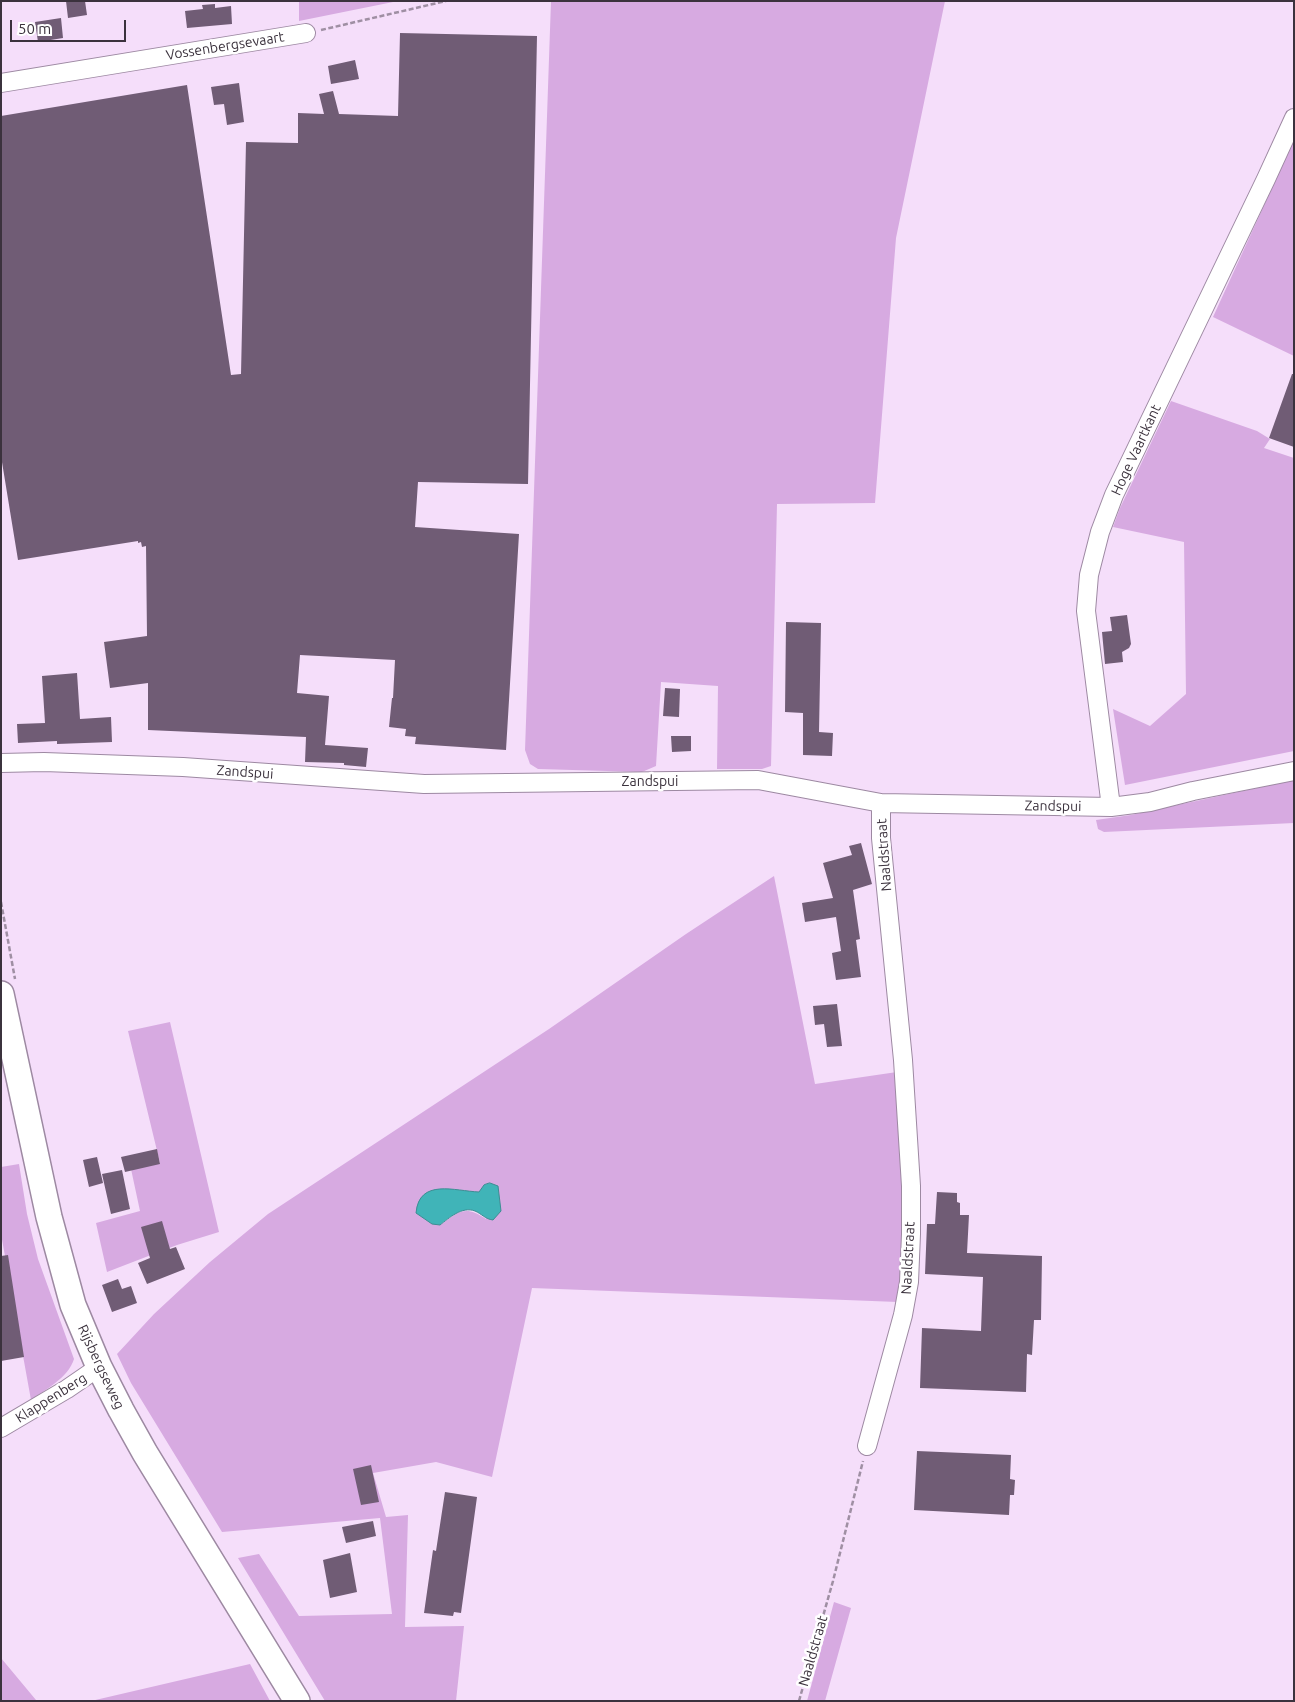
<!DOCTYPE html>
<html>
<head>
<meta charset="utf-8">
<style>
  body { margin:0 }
  #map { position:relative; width:1295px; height:1702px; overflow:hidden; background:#f5defa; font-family:Ubuntu,sans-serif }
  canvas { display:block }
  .frame { position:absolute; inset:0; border:2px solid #3b323d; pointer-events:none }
  .scale { position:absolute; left:10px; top:20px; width:116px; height:22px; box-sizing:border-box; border:2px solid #3b323d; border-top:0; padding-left:6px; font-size:15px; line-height:18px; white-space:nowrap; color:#3b323d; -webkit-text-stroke:4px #fff; paint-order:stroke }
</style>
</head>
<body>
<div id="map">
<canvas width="1295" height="1702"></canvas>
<div class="frame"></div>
<div class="scale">50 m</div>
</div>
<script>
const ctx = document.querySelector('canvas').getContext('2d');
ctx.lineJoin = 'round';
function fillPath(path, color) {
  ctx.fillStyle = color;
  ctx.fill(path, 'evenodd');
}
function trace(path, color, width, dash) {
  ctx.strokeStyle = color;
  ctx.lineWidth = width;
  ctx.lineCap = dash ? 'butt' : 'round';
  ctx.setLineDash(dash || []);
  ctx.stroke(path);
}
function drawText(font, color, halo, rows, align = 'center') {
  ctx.font = font + ' Ubuntu,sans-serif';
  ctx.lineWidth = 5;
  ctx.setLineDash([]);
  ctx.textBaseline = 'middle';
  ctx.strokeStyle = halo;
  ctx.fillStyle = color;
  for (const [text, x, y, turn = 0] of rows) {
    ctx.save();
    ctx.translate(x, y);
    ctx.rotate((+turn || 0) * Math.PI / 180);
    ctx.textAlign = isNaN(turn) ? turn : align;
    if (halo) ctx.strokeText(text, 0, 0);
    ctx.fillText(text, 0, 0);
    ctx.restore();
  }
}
fillPath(new Path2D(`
  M299,1H398L299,21Z
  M551,1H945L896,238L875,503L777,504L771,766L762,769H717L718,686L661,682L656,766L642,772L538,769L530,764L525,750Z
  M1294,140V356L1213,317Z
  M1171,401L1257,431L1270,439L1264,448L1294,458V751L1125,785L1113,709L1150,726L1186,694L1184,542L1113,527L1120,508Z
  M1294,780V823L1104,832L1098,829L1096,820L1131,815Z
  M774,876L815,1084L897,1072C901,1149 909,1225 898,1302L532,1288L492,1477L436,1462L373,1473L386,1517L408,1515L405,1627L464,1626L456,1701H325L238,1558L259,1554L299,1616L392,1614L380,1518L222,1532L131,1383L117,1354L154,1314L210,1262L268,1214L549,1029L686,934ZM467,1192H479L486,1219C465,1204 458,1212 440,1225Z
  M170,1022L219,1232L177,1245L107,1272L96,1223L140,1211L131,1169L160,1163L128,1031Z
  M19,1164L27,1214L38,1259L74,1359C68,1378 46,1389 31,1400L1,1234V1167Z
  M834,1602L851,1608L825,1701H807Z
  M1,1658L36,1700L1,1701Z
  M250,1664L270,1701H91Z`), '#d7aae1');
const water = new Path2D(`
  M490,1183L498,1186L501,1211L493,1220C485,1219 482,1214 475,1211C462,1206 449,1218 440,1225L432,1224L416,1213C419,1178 455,1191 479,1192L484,1185Z`);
fillPath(water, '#40b4b8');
trace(water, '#3e8d93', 1);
fillPath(new Path2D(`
  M66,1H85L87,15L68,18Z
  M215,4V8L231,6L232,24L187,28L185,11L203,9L202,5Z
  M61,18L63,38L38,42L35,22Z
  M400,33L537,36L528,484L418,482L415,527L519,534L506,750L415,744L416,737L405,736L406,729L389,727L392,698H393L395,660L300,655L297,693L329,696L325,745L368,748L366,767L344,765V763L305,762L306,737L148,730V683L110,688L104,642L147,636L146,546L142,547L141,542L138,543V541L18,560L1,456V116L187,85L231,375L241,374L246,142L298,143V113L324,114L319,94L333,91L339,114L398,116Z
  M355,60L359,79L331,84L328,66Z
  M239,83L244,122L227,125L224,104L214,105L211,87Z
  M1292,374H1294V447L1269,438Z
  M1127,615L1131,644L1129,648L1122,652L1123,662L1105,664L1102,632L1112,631L1110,617Z
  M786,622L821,623L819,732L833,733L832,756L803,755V713L785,712Z
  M77,673L80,719L111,717L112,742L57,744V741L18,743L17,724L45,723L42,676Z
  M665,688L680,689L679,717L663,716Z
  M671,736H691V751L672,752Z
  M861,843L872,884L853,890L860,939L856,940L861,977L836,980L832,953L841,951L836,917L805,922L802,903L833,898L823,863L852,855L849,846Z
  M837,1004L842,1046L827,1047L824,1024L815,1025L813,1006Z
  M157,1149L160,1164L125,1172L121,1157Z
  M97,1157L103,1183L89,1187L83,1160Z
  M122,1170L130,1209L111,1214L102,1174Z
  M937,1192L957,1193V1202L960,1203V1215H969L967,1253L1042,1256L1041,1320H1034L1032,1355L1027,1354L1026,1392L920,1388L922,1328L981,1331L983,1277L925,1274L927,1224H935Z
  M162,1221L170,1249L176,1247L185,1269L147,1284L138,1263L150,1258L141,1227Z
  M8,1255L24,1357L1,1361V1256Z
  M118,1279L122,1289L131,1286L137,1303L112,1312L102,1285Z
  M917,1451L1011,1455L1010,1479L1015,1480L1014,1495H1010L1009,1515L914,1510Z
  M371,1465L379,1502L361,1505L353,1469Z
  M445,1492L477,1497L461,1613L454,1612L453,1616L424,1613L433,1550L436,1551Z
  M373,1521L376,1536L346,1543L342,1527Z
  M350,1553L357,1592L330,1598L323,1560Z`), '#705c75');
const street = new Path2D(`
  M1,83L306,33
  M1,763L44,762L183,767L424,784L758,780L881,803L1111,807L1150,802L1193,791L1294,771
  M1111,807L1086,611L1089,575L1100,532L1114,495L1266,179L1294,118
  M1,1428L67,1389L99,1367
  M867,1446L903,1315L909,1282L911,1234V1186L903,1060L881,838V803`);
const secondary = new Path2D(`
  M1,994L49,1217L73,1305L99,1367L121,1410L145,1453L297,1701`);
trace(street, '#9d89a2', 20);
trace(secondary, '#9d89a2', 28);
trace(new Path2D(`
  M321,30L446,1
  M1,902L15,979
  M799,1701L833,1581L863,1461`), '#9f8fa3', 2.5, [5, 2.5]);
trace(street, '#fff', 18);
trace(secondary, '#fff', 25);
drawText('14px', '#3b323d', '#fff', [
  ["Vossenbergsevaart",225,46,-9],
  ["Hoge Vaartkant",1136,450,-65],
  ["Zandspui",245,772,4],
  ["Zandspui",650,781],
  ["Zandspui",1053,806,1],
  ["Naaldstraat",884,855,-94],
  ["Naaldstraat",908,1258,-87],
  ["Rijsbergseweg",101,1367,65],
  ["Klappenberg",51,1398,-32],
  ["Naaldstraat",813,1651,-74]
]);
</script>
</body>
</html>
